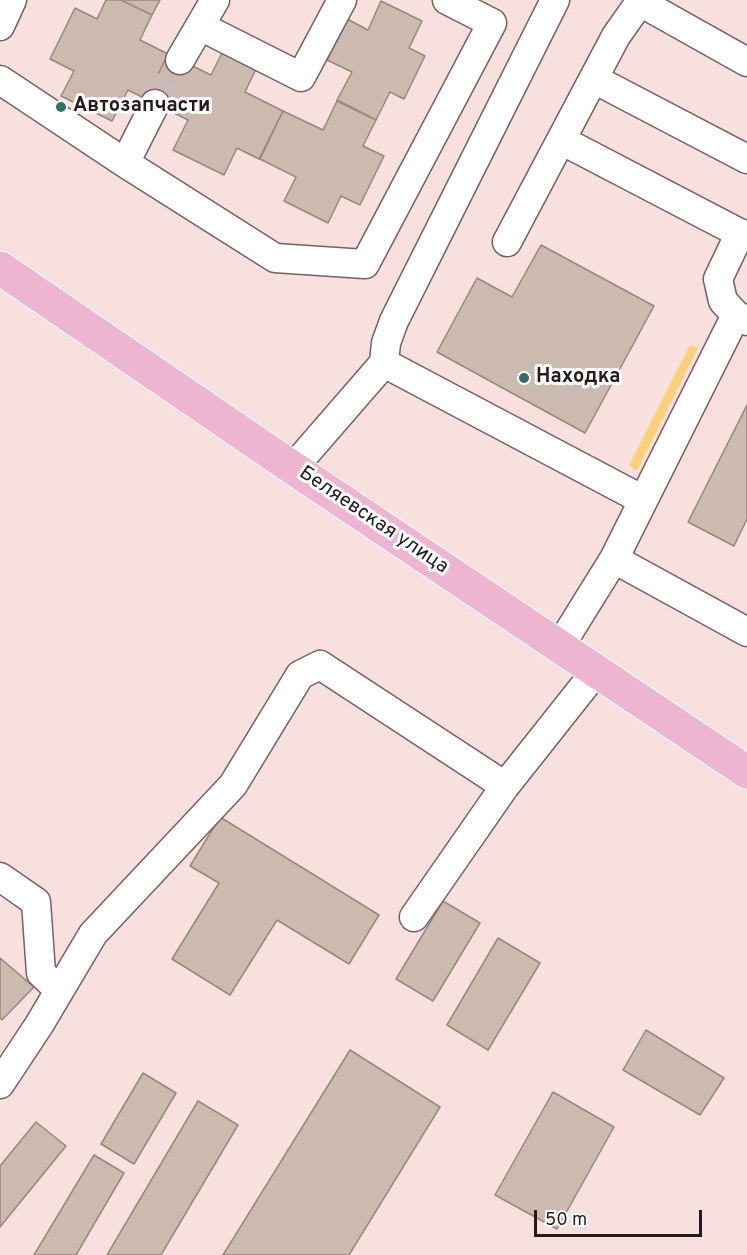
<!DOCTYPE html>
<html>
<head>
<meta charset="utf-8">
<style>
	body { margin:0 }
	#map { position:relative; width:747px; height:1255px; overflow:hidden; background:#f7e0de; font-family:Overpass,sans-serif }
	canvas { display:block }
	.scale { position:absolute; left:534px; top:1210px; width:168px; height:27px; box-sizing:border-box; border:3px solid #241c1c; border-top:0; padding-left:8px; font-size:18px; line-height:21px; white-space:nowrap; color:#241c1c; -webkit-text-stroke:4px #fff; paint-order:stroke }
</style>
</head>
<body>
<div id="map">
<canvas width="747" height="1255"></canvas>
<div class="scale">50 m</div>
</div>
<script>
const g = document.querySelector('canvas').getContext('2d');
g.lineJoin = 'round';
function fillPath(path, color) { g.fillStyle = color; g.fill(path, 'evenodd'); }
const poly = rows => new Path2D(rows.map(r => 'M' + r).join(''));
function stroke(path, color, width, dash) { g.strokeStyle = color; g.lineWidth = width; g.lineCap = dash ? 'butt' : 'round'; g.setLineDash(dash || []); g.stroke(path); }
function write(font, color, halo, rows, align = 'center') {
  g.font = font + ' Overpass,sans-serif'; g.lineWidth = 6; g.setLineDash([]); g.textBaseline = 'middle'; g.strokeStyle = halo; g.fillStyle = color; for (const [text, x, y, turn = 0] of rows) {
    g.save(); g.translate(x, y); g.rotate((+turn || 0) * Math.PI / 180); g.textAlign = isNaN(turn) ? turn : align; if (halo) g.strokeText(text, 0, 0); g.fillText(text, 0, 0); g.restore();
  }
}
const green = poly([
	[690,345,698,348,637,471,629,465]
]);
const building = poly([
	[106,0,121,0,152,15,140,40,168,54,146,99,128,90,112,121,61,96,74,71,50,59,75,8,97,19,106,0],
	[121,0,160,0,152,15,121,0],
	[381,1,422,21,409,48,425,56,404,99,390,92,376,120,337,100,352,72,327,60,347,19,368,30,381,1],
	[222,53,256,69,245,92,283,111,259,159,237,148,224,175,173,150,188,120,146,99,168,54,211,75,222,53],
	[337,101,376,120,363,146,384,156,360,205,341,196,328,223,284,201,296,177,260,159,283,111,323,130,337,101],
	[541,245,654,306,585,433,437,352,477,278,512,297,541,245],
	[747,405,747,519,734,546,688,522,747,405],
	[220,817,379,915,349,964,277,920,230,995,172,959,219,883,190,866,220,817],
	[443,901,480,923,433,1001,396,979,443,901],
	[498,938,540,963,488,1050,447,1025,498,938],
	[0,958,34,987,2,1020,0,1018,0,958],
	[646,1030,724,1078,700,1115,623,1070,646,1030],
	[350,1050,440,1107,349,1255,223,1255,350,1050],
	[143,1073,176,1093,134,1164,101,1144,143,1073],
	[553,1092,614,1127,557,1229,495,1195,553,1092],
	[198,1101,238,1125,161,1255,107,1255,198,1101],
	[36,1122,66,1146,0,1227,0,1166,36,1122],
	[94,1155,124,1173,76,1255,34,1255,94,1155]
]);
const minorTunnel = poly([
	[155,104,180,60]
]);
const minor = poly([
	[0,26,12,0],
	[200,26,301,77,342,0],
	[180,60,215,0],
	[594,79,747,159],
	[0,80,125,163,275,258,365,264,492,23,447,0],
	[561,140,747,237],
	[125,163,155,104],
	[740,233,718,279,723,301,736,315,747,321],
	[507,242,616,36,640,2,747,62],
	[384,363,643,500],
	[293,468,384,363,386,343,394,321,555,0],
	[614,559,747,632],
	[560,646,614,559,736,315],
	[0,877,36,902,41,973,59,990],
	[414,917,505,786],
	[0,1084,39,1025,93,934,233,785,300,675,320,665,505,786,597,670]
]);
const major = poly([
	[0,268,293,468,747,772]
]);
const markers = [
	[61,107,6,"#2e7264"],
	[524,378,6,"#2e7264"]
];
const poiNames = [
	["Автозапчасти",73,107],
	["Находка",536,378]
];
const streetNames = [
	["Беляевская улица",373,521,34]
];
fillPath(green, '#fbd078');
fillPath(building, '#ccbab0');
stroke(building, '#98877d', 1.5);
stroke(minorTunnel, '#cdb9b7', 28, [28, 14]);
stroke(minor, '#756160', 31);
stroke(major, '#fff', 35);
stroke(minor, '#fff', 28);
stroke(major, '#edb5d0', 33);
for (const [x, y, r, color] of markers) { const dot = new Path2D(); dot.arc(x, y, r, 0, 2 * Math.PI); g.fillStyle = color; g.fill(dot); stroke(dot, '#fff', 2); }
write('bold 20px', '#241c1c', '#fff', poiNames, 'left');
write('20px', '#241c1c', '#fff', streetNames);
</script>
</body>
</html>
